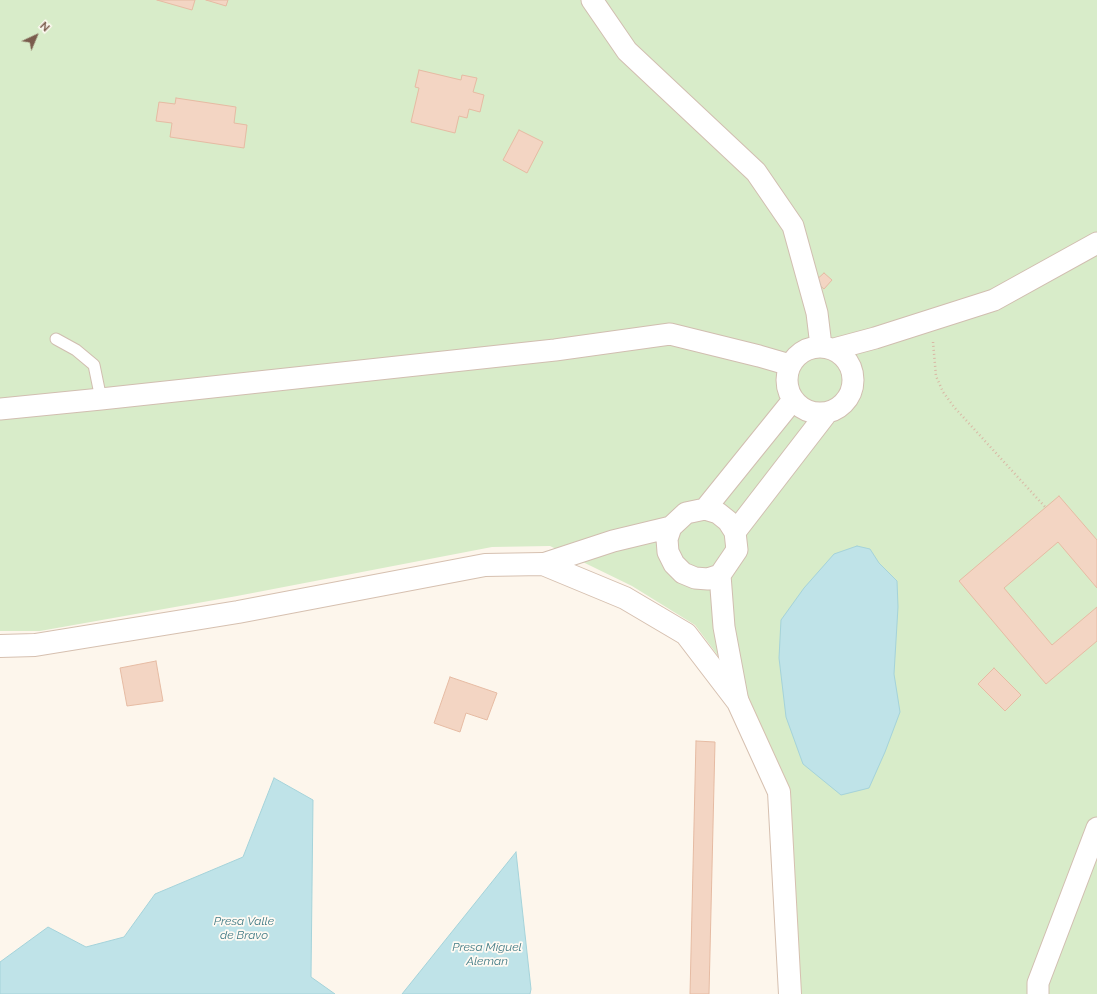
<!DOCTYPE html>
<html>
<head>
<meta charset="utf-8">
<style>
	body { margin:0 }
	#map { position:relative; width:1097px; height:994px; overflow:hidden; background:#fdf6ec; font-family:Raleway,sans-serif }
	canvas { display:block }
	.north { position:absolute; left:16px; top:16px; width:40px; height:40px; -webkit-text-stroke:3px #fffaf3; paint-order:stroke; rotate:44deg; font-size:11px; font-weight:700; line-height:16px; text-align:center; color:#7a5c4d }
	.north::after { content:''; display:block; margin:auto; width:14px; height:18px; background:#7a5c4d; clip-path:polygon(50% 0,100% 100%,50% 72%,0 100%) }
</style>
</head>
<body>
<div id="map">
<canvas width="1097" height="994"></canvas>
<div class="north">N</div>
</div>
<script>
const g = document.querySelector('canvas').getContext('2d');
g.lineJoin = 'round';
function fillPath(path, color) { g.fillStyle = color; g.fill(path, 'evenodd'); }
const poly = rows => new Path2D(rows.map(r => 'M' + r).join(''));
function stroke(path, color, width, dash) { g.strokeStyle = color; g.lineWidth = width; g.lineCap = dash ? 'butt' : 'round'; g.setLineDash(dash || []); g.stroke(path); }
function write(font, color, halo, rows, align = 'center') {
  g.font = font + ' Raleway,sans-serif'; g.lineWidth = 3.5; g.setLineDash([]); g.textBaseline = 'middle'; g.strokeStyle = halo; g.fillStyle = color; for (const [text, x, y, turn = 0] of rows) {
    g.save(); g.translate(x, y); g.rotate((+turn || 0) * Math.PI / 180); g.textAlign = isNaN(turn) ? turn : align; if (halo) g.strokeText(text, 0, 0); g.fillText(text, 0, 0); g.restore();
  }
}
const green = poly([
	[0,0,1097,0,1097,994,796,994,788,789,745,692,695,625,632,586,550,546,492,547,237,596,40,631,0,631]
]);
const water = poly([
	[857,546,870,549,879,563,897,581,898,607,894,674,900,712,885,752,869,788,841,795,803,764,786,717,779,658,781,620,804,588,834,554,857,546],
	[274,778,313,800,311,977,335,994,0,994,0,962,48,927,86,947,124,937,155,894,243,857,274,778],
	[516,852,531,989,530,994,402,994,516,852]
]);
const building = poly([
	[157,0,195,0,192,10,157,0],
	[206,0,228,0,226,6,206,0],
	[419,70,461,80,462,75,477,78,473,92,484,95,480,112,469,109,467,118,459,116,455,133,411,122,419,88,415,87,419,70],
	[176,98,236,107,234,123,247,125,244,148,170,137,172,123,156,121,159,102,175,104,176,98],
	[519,130,543,142,527,173,503,160,519,130],
	[824,273,832,280,824,289,815,281,824,273],
	[1059,496,1097,540,1097,588,1058,542,1004,588,1052,645,1097,607,1097,641,1046,684,959,581,1059,496],
	[156,661,163,701,127,706,120,668,156,661],
	[994,668,1021,695,1005,711,978,684,994,668],
	[450,677,497,693,487,720,466,713,460,732,434,723,450,677],
	[696,741,715,742,709,994,690,994,696,741]
]);
const path = poly([
	[933,342,936,376,943,392,954,407,1046,508]
]);
const lane = poly([
	[56,339,76,350,94,365,101,399]
]);
const street = poly([
	[592,0,627,51,756,172,793,226,817,313,821,346],
	'787 380a33 33 0 1 1 66 0a33 33 0 1 1-66 0Z',
	[834,349,875,338,994,300,1097,243],
	[0,409,101,399,555,350,670,334,759,356,790,365],
	[705,509,793,400],
	[735,532,826,414],
	[543,564,613,541,671,527],
	[720,575,708,579,695,578,683,573,674,564,668,552,667,539,671,527,686,513,705,509,718,513,728,521,735,532,737,550,720,575,724,627,738,702],
	[1038,994,1038,983,1097,828]
]);
const secondary = poly([
	[0,646,35,645,238,612,485,565,543,564,625,598,686,634,738,702,779,792,790,994]
]);
const waterNames = [
	["Presa Valle",244,921],
	["de Bravo",244,935],
	["Presa Miguel",487,947],
	["Aleman",487,961]
];
fillPath(green, '#d8ecc9');
fillPath(water, '#bfe3e8');
stroke(water, '#a5d3da', 1);
fillPath(building, '#f3d5c3');
stroke(building, '#e6bba3', 1);
stroke(lane, '#d1beb0', 13);
stroke(street, '#d1beb0', 23);
stroke(secondary, '#d6c0b0', 24);
stroke(path, '#d9b8a5', 2.5, [1, 3]);
stroke(lane, '#fff', 11);
stroke(street, '#fff', 21);
stroke(secondary, '#fff', 22);
write('italic 12px', '#437c86', '#fffaf3', waterNames);
</script>
</body>
</html>
